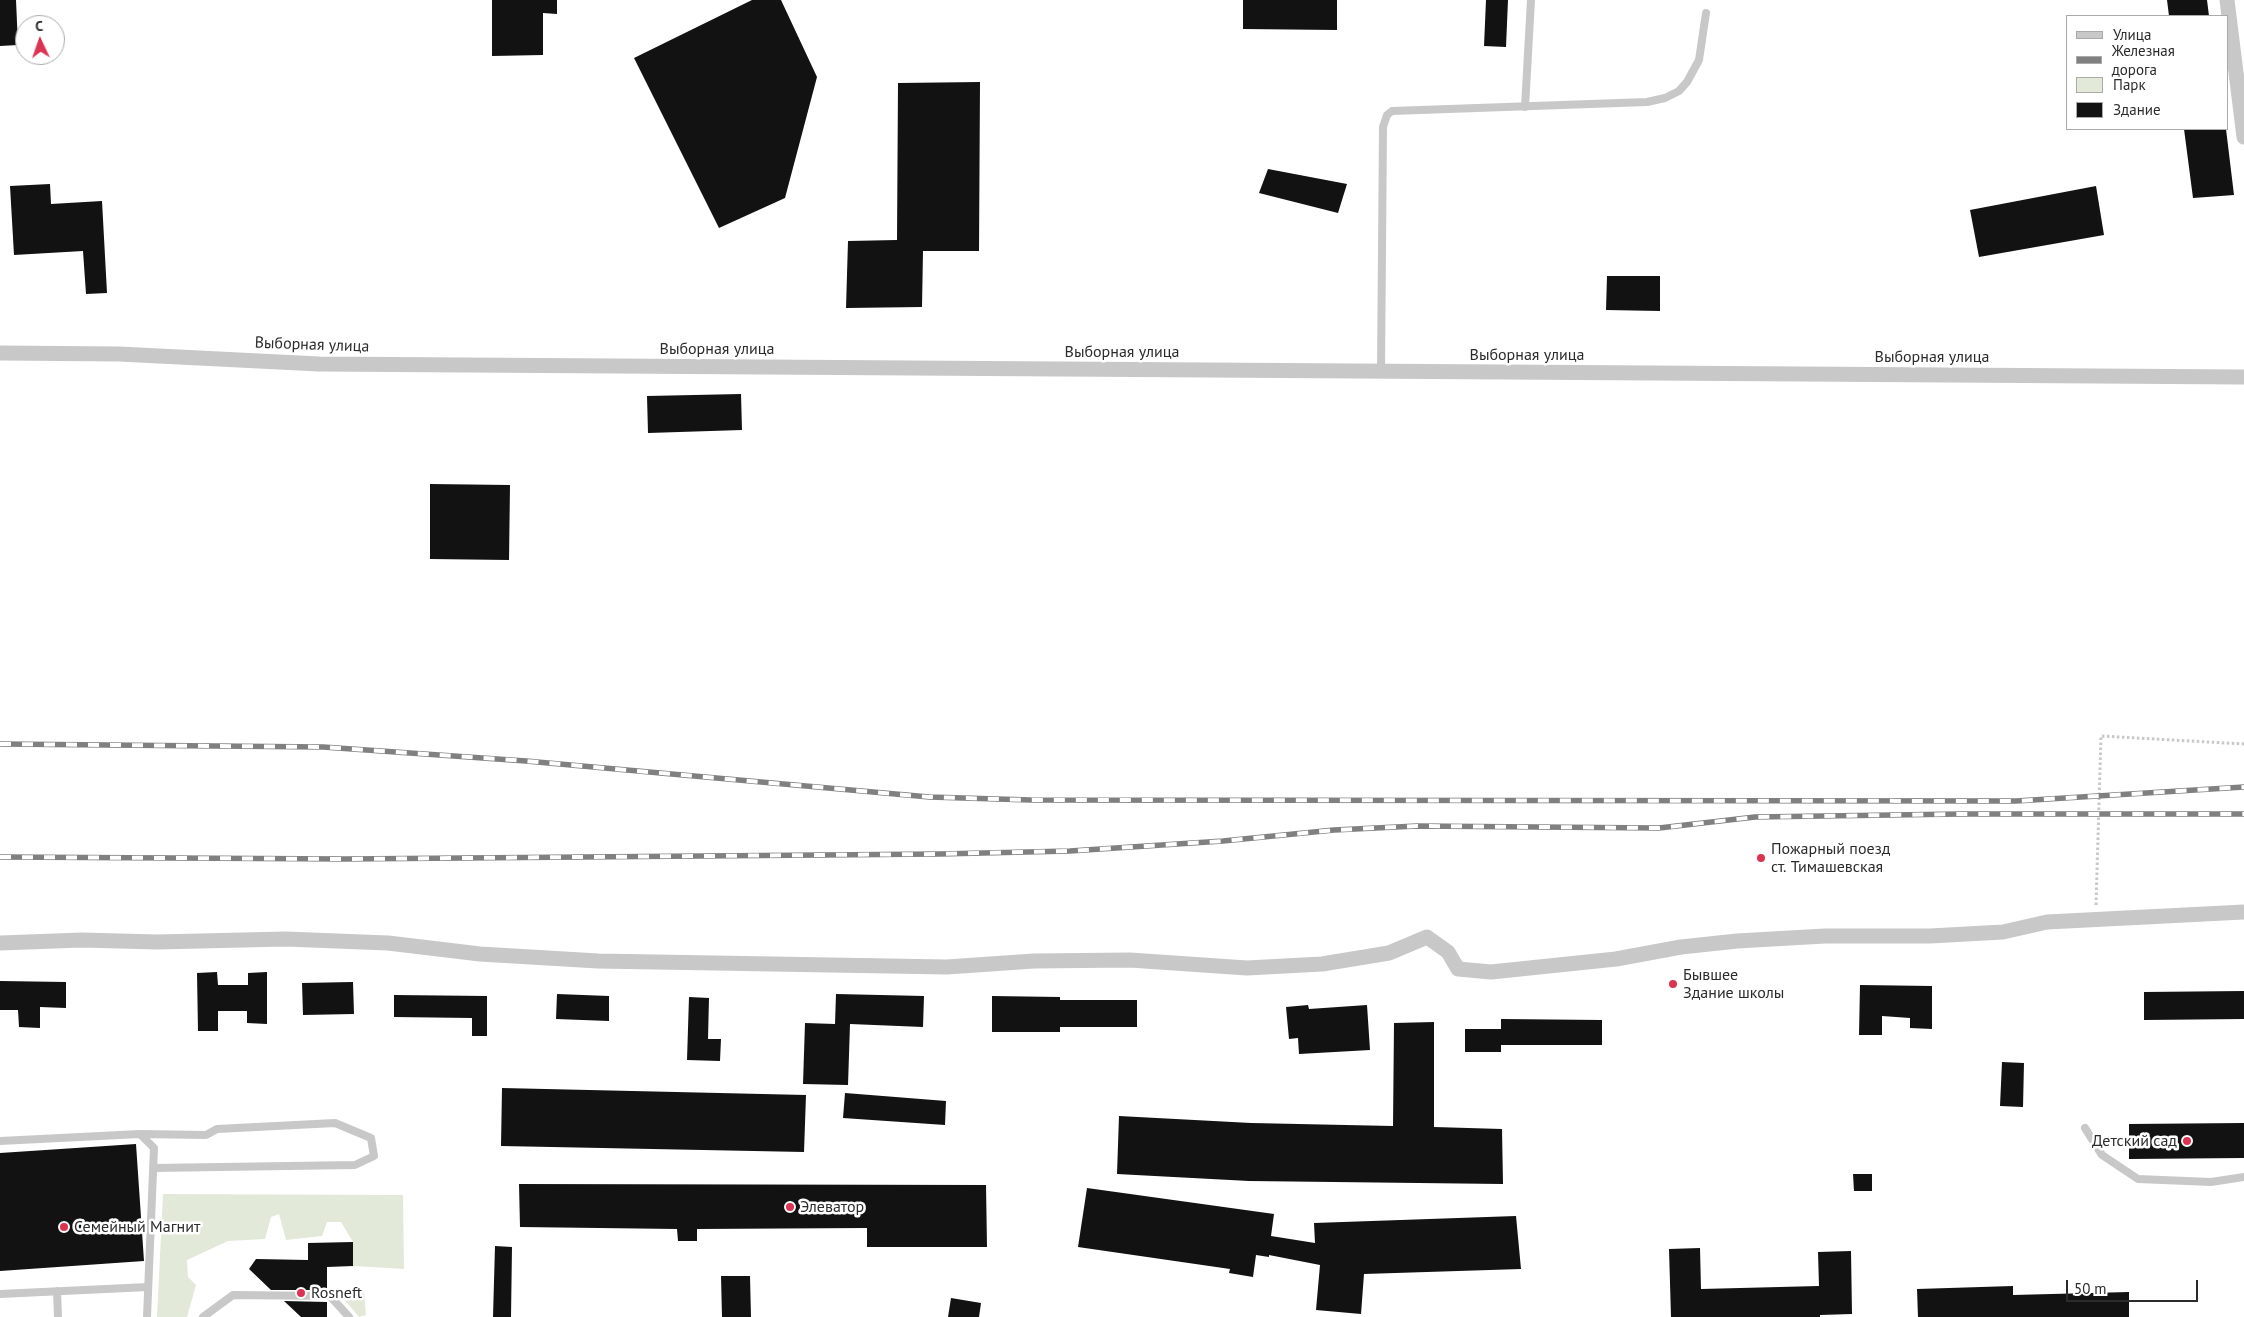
<!DOCTYPE html>
<html>
<head>
<meta charset="utf-8">
<style>
	body { margin:0 }
	#map { position:relative; width:2244px; height:1317px; overflow:hidden; background:#fff; font-family:"PT Sans",sans-serif }
	canvas { display:block }
	.legend { position:absolute; left:2066px; top:15px; width:162px; height:115px; box-sizing:border-box; background:#fff; border:1px solid #aaa; margin:0; padding:6px 9px; list-style:none; font-size:15px; color:#2b2b2b }
	.legend li { display:flex; align-items:center; gap:10px; height:25px }
	.legend b { width:25px; border:1px solid #aaa }
	.north { position:absolute; left:15px; top:15px; width:50px; height:50px; box-sizing:border-box; background:#fff; border:1px solid #aaa; border-radius:50%; rotate:357deg; font-size:14px; font-weight:700; line-height:20px; text-align:center; color:#2b2b2b }
	.north::after { content:''; display:block; margin:auto; width:18px; height:22px; background:#dd3352; clip-path:polygon(50% 0,100% 100%,50% 72%,0 100%) }
	.scale { position:absolute; left:2066px; top:1280px; width:132px; height:22px; box-sizing:border-box; border:2px solid #2b2b2b; border-top:0; padding-left:6px; font-size:15px; line-height:18px; white-space:nowrap; color:#2b2b2b; -webkit-text-stroke:4px #fff; paint-order:stroke }
</style>
</head>
<body>
<div id="map">
<canvas width="2244" height="1317"></canvas>
<ul class="legend">
<li><b style="height:6px;background:#c8c8c8"></b>Улица</li>
<li><b style="height:6px;background:#808080"></b>Железная дорога</li>
<li><b style="height:14px;background:#e3e9d9"></b>Парк</li>
<li><b style="height:14px;background:#121212"></b>Здание</li>
</ul>
<div class="north">С</div>
<div class="scale">50 m</div>
</div>
<script>
const g = document.querySelector('canvas').getContext('2d');
g.lineJoin = 'round';
function fillPath(path, color) { g.fillStyle = color; g.fill(path, 'evenodd'); }
const poly = rows => new Path2D(rows.map(r => 'M' + r).join(''));
function stroke(path, color, width, dash) { g.strokeStyle = color; g.lineWidth = width; g.lineCap = dash ? 'butt' : 'round'; g.setLineDash(dash || []); g.stroke(path); }
function write(font, color, halo, rows, align = 'center') {
  g.font = font + ' "PT Sans",sans-serif'; g.lineWidth = 5; g.setLineDash([]); g.textBaseline = 'middle'; g.strokeStyle = halo; g.fillStyle = color; for (const [text, x, y, turn = 0] of rows) {
    g.save(); g.translate(x, y); g.rotate((+turn || 0) * Math.PI / 180); g.textAlign = isNaN(turn) ? turn : align; if (halo) g.strokeText(text, 0, 0); g.fillText(text, 0, 0); g.restore();
  }
}
const green = poly([
	[163,1194,403,1195,404,1269,353,1266,353,1242,341,1222,327,1222,322,1236,286,1240,279,1214,271,1217,265,1239,228,1241,187,1260,188,1277,196,1285,187,1317,157,1317],
	[364,1290,366,1315,359,1317,338,1292]
]);
const building = poly([
	[0,0,16,0,18,45,0,46],
	[492,0,557,0,557,14,543,13,543,55,492,56],
	[752,0,781,0,817,77,785,198,719,228,634,58],
	[1243,0,1337,0,1337,30,1243,29],
	[1486,0,1508,0,1506,47,1484,46],
	[2167,0,2207,0,2209,16,2169,16],
	[980,82,979,251,923,251,922,307,846,308,848,241,897,240,898,83],
	[2184,129,2226,129,2234,195,2193,198],
	[1268,169,1347,184,1338,213,1259,193],
	[50,184,51,204,102,201,107,293,86,294,83,251,14,255,10,186],
	[2096,186,2104,235,1979,257,1970,210],
	[1607,276,1660,276,1660,311,1606,310],
	[741,394,742,430,648,433,647,396],
	[430,484,510,485,509,560,430,559],
	[217,972,218,985,248,985,248,973,267,972,267,1024,247,1023,247,1011,218,1011,218,1031,198,1031,197,973],
	[0,981,66,982,66,1008,40,1007,40,1028,19,1027,18,1010,0,1010],
	[353,982,354,1014,303,1015,302,983],
	[1860,985,1932,986,1932,1029,1910,1028,1910,1018,1882,1016,1882,1035,1859,1035],
	[2244,991,2244,1019,2144,1020,2144,992],
	[557,994,609,996,609,1021,556,1019],
	[836,994,924,996,923,1027,850,1024,848,1085,803,1084,805,1023,835,1024],
	[394,995,487,996,487,1036,472,1036,472,1018,394,1017],
	[992,996,1060,997,1060,1000,1137,1000,1137,1027,1060,1027,1060,1032,992,1032],
	[689,997,709,998,708,1039,721,1039,720,1061,687,1060],
	[1308,1005,1309,1009,1367,1005,1370,1050,1299,1054,1298,1038,1289,1039,1286,1007],
	[1501,1019,1602,1020,1602,1045,1501,1045,1501,1052,1465,1052,1465,1029,1501,1029],
	[1434,1022,1434,1127,1502,1129,1503,1184,1249,1181,1117,1174,1119,1116,1251,1123,1393,1126,1394,1023],
	[2002,1062,2024,1063,2023,1107,2000,1106],
	[502,1088,806,1095,804,1152,501,1146],
	[845,1093,946,1101,945,1125,843,1118],
	[2244,1123,2244,1158,2129,1159,2129,1124],
	[136,1144,144,1261,0,1271,0,1153],
	[1853,1174,1872,1174,1872,1191,1854,1191],
	[519,1184,986,1185,987,1247,867,1247,867,1228,697,1229,697,1241,678,1241,677,1229,520,1227],
	[1087,1188,1274,1214,1271,1236,1315,1243,1314,1223,1516,1216,1521,1269,1364,1274,1361,1314,1316,1310,1320,1265,1269,1255,1269,1257,1256,1255,1253,1277,1229,1273,1230,1269,1078,1247],
	[353,1242,353,1266,327,1267,327,1290,271,1290,249,1269,256,1259,308,1260,308,1243],
	[495,1246,512,1247,511,1317,493,1317],
	[1700,1248,1701,1289,1819,1286,1818,1252,1851,1251,1852,1314,1820,1315,1820,1317,1671,1317,1669,1249],
	[721,1276,750,1276,751,1317,722,1317],
	[2013,1286,2013,1295,2129,1292,2129,1317,1918,1317,1917,1289],
	[951,1298,981,1303,979,1317,948,1317],
	[284,1301,327,1302,327,1317,301,1317]
]);
const path = poly([
	[2096,905,2101,736,2244,744]
]);
const lane = poly([
	[1525,107,1531,0],
	[1381,371,1383,127,1387,115,1392,111,1647,102,1665,98,1679,91,1687,82,1699,60,1706,13],
	[2085,1128,2102,1155,2138,1179,2211,1182,2244,1177],
	[140,1134,206,1135,217,1129,335,1123,371,1138,374,1156,355,1165,153,1168],
	[0,1141,140,1134,154,1148,147,1317],
	[57,1291,58,1317],
	[0,1294,148,1287],
	[203,1317,233,1295,330,1296,349,1317]
]);
const street = poly([
	[2227,0,2244,137],
	[0,353,119,354,319,364,2244,377],
	[0,943,82,940,157,942,286,939,388,943,480,954,598,961,947,967,1034,961,1130,960,1247,968,1322,964,1389,953,1427,937,1448,952,1458,969,1491,972,1616,959,1681,947,1737,941,1825,936,1930,936,2003,932,2047,922,2244,912]
]);
const rail = poly([
	[0,744,323,747,526,761,929,797,1031,800,2016,801,2244,787],
	[0,857,345,859,940,854,1070,851,1223,841,1334,830,1417,826,1659,828,1755,817,1961,814,2244,814]
]);
const markers = [
	[1761,858,5,"#dd3352"],
	[1673,984,5,"#dd3352"],
	[2187,1141,5,"#dd3352"],
	[790,1207,5,"#dd3352"],
	[64,1227,5,"#dd3352"],
	[301,1293,5,"#dd3352"]
];
const streetNames = [
	["Выборная улица",312,345,2],
	["Выборная улица",717,349],
	["Выборная улица",1122,352],
	["Выборная улица",1527,355],
	["Выборная улица",1932,357]
];
const poiNames = [
	["Пожарный поезд",1771,849],
	["ст. Тимашевская",1771,867],
	["Бывшее",1683,975],
	["Здание школы",1683,993],
	["Детский сад",2177,1141,"right"],
	["Элеватор",800,1207],
	["Семейный Магнит",74,1227],
	["Rosneft",311,1293]
];
fillPath(green, '#e3e9d9');
fillPath(building, '#121212');
stroke(path, '#c8c8c8', 3, [2.5, 2.5]);
stroke(lane, '#c8c8c8', 8);
stroke(street, '#c8c8c8', 15);
stroke(rail, '#808080', 5.5);
stroke(rail, '#fff', 4, [11]);
for (const [x, y, r, color] of markers) { const dot = new Path2D(); dot.arc(x, y, r, 0, 2 * Math.PI); g.fillStyle = color; g.fill(dot); stroke(dot, '#fff', 2); }
write('16px', '#2b2b2b', '#fff', streetNames);
write('16px', '#2b2b2b', '#fff', poiNames, 'left');
</script>
</body>
</html>
